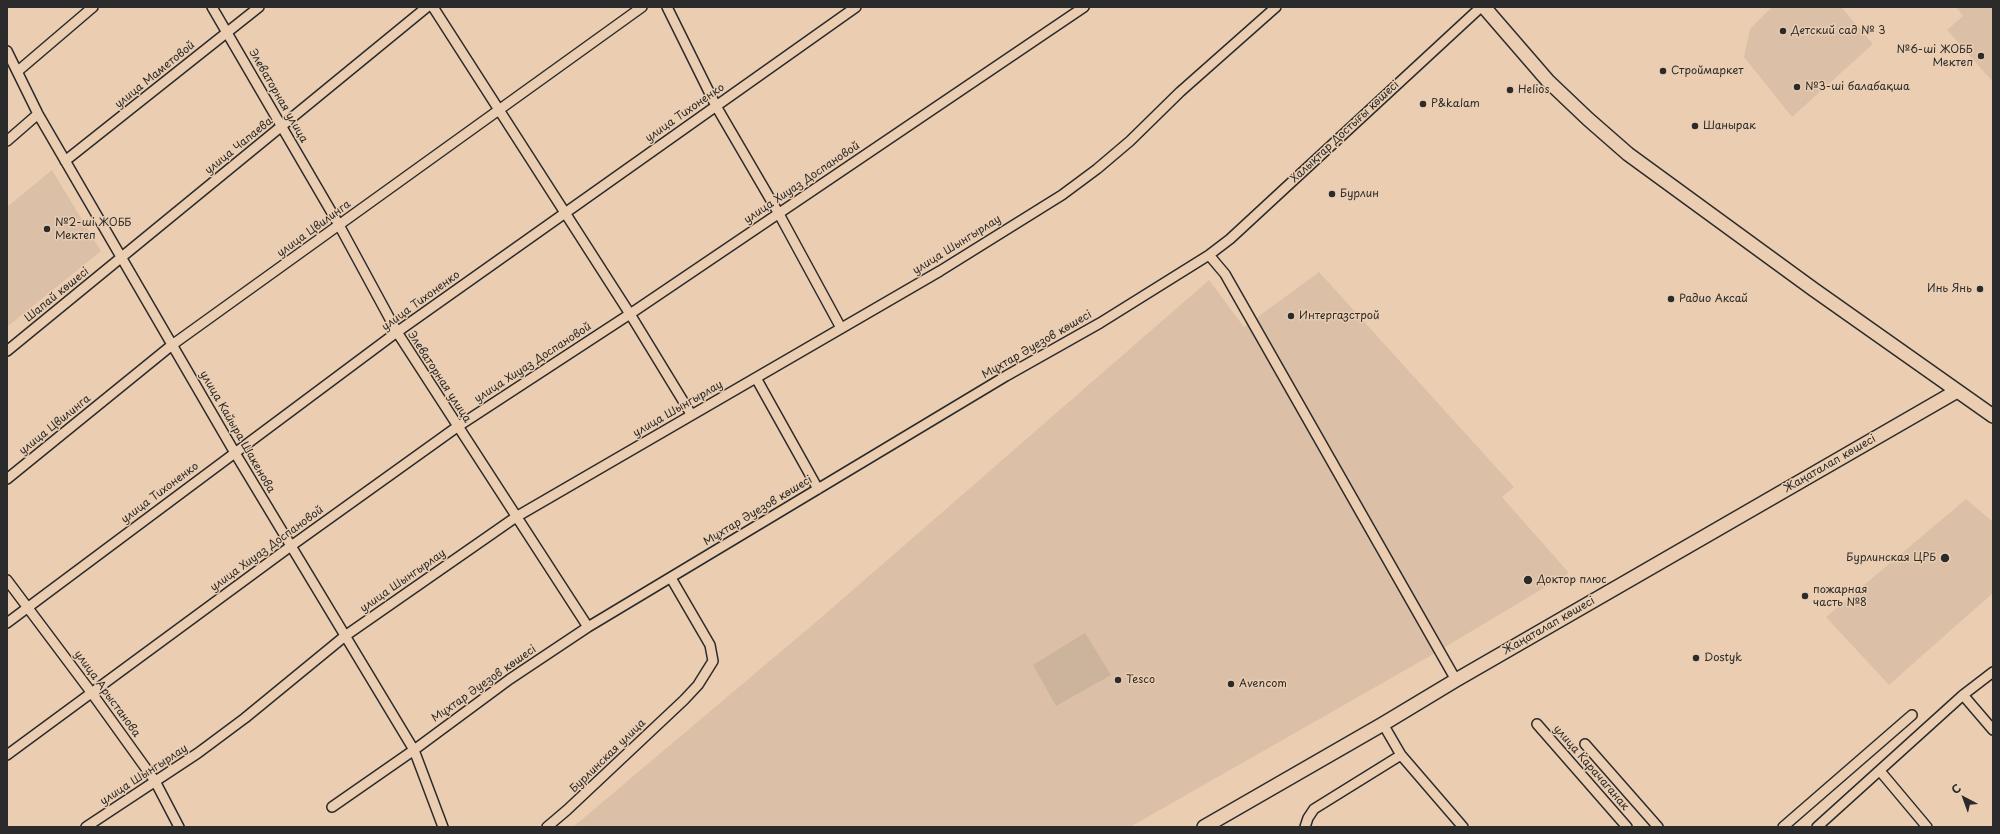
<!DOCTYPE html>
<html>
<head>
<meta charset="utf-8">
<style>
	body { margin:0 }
	#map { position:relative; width:2000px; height:834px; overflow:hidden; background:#ebceb2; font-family:"Playpen Sans",sans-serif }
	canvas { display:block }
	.frame { position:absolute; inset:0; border:8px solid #2b2b2b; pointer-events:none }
	.north { position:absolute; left:1944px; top:778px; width:40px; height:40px; -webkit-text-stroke:3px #ebceb2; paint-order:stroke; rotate:319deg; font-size:11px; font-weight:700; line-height:16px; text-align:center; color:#2b2b2b }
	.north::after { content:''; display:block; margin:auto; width:14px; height:18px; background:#2b2b2b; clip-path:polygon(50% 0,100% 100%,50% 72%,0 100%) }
</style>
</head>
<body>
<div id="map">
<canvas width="2000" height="834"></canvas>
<div class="frame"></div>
<div class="north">С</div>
</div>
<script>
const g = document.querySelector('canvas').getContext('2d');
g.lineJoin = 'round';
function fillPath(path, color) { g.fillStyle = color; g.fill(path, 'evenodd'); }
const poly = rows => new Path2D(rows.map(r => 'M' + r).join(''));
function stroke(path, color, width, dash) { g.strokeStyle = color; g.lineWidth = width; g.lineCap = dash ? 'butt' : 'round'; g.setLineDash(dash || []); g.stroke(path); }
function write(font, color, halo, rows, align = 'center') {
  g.font = font + ' "Playpen Sans",sans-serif'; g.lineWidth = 3; g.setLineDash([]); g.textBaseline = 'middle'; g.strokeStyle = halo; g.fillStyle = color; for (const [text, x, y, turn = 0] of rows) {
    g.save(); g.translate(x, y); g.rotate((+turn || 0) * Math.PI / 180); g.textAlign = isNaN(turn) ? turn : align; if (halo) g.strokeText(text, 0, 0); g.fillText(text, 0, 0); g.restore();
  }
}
const built = poly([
	[1772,7,1841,7,1873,44,1792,117,1744,57,1750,29],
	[1956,7,1993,7,1993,82,1947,30,1963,16],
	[52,170,101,251,7,327,7,207],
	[1319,272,1514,487,1502,497,1569,573,1430,656,1130,827,573,827,823,616,1209,280,1244,327],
	[1966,499,1993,522,1993,593,1889,685,1826,617]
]);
const green = poly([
	[1085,633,1111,675,1056,706,1033,665]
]);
const minor = poly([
	[212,7,339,225,397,332,588,627],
	[433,7,630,314,691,414],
	[667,7,716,106,779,214,841,328],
	[7,51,38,114,235,453,414,750,443,827],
	[18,71,93,7],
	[7,141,38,114],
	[65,161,259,7],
	[1209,255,1225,274,1456,680],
	[7,351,427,7],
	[756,378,818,489],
	[7,479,172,345,642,7],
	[7,580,91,692,155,781,179,827],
	[7,623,397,332,856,7],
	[1963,695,1993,730],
	[1383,724,1401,755,1463,827],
	[1537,724,1627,827],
	[1585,744,1658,827],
	[7,755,291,546,457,427,630,314,1084,7],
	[1880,771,1927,827],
	[332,807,414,750,510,679,588,627,1006,376,1100,323,1209,255,1230,239,1481,7],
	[86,827,198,753,245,718,345,636,516,517,940,271,1062,195,1097,169,1130,141,1180,92,1276,7],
	[547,827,567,810,684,700,698,685,713,661,710,645,671,578],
	[1305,827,1308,818,1314,809,1401,755],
	[1783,827,1912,715],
	[1817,827,1963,695,1993,672]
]);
const secondary = poly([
	[1484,7,1548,81,1588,119,1628,154,1813,289,1993,416],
	[1204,827,1383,724,1456,680,1957,391]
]);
const markers = [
	[1783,31,4,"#2b2b2b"],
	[1981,56,4,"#2b2b2b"],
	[1663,71,4,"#2b2b2b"],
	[1797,87,4,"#2b2b2b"],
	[1510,90,4,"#2b2b2b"],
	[1423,104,4,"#2b2b2b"],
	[1695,126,4,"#2b2b2b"],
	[1332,194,4,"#2b2b2b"],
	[47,229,4,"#2b2b2b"],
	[1980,289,4,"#2b2b2b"],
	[1671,299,4,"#2b2b2b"],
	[1291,316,4,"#2b2b2b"],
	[1945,558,5,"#2b2b2b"],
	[1528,580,5,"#2b2b2b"],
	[1805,596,4,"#2b2b2b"],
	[1696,658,4,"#2b2b2b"],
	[1118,680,4,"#2b2b2b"],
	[1231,684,4,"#2b2b2b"]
];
const poiNames = [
	["Детский сад № 3",1791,31],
	["№6-ші ЖОББ",1973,50,"right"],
	["Мектеп",1973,63,"right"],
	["Строймаркет",1671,71],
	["№3-ші балабақша",1805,87],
	["Helios",1518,90],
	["P&kalam",1431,104],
	["Шанырак",1703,126],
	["Бурлин",1340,194],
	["№2-ші ЖОББ",55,223],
	["Мектеп",55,236],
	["Инь Янь",1972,289,"right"],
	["Радио Аксай",1679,299],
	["Интергазстрой",1299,316],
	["Бурлинская ЦРБ",1936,558,"right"],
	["Доктор плюс",1537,580],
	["пожарная",1813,590],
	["часть №8",1813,603],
	["Dostyk",1704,658],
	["Tesco",1126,680],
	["Avencom",1239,684]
];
const streetNames = [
	["улица Маметовой",155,75,-39],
	["Элеваторная улица",278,96,60],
	["улица Тихоненко",685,113,-35],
	["Халықтар Достығы көшесі",1345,132,-43],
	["улица Чапаева",239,146,-39],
	["улица Хиуаз Доспановой",802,183,-34],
	["улица Цвилинга",314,229,-36],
	["улица Шынгырлау",957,245,-32],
	["Шапай көшесі",57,295,-39],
	["улица Тихоненко",421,301,-36],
	["Мұхтар Әуезов көшесі",1037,345,-30],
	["улица Хиуаз Доспановой",533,363,-33],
	["Элеваторная улица",439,377,57],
	["улица Шынгырлау",678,409,-30],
	["улица Цвилинга",55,425,-39],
	["улица Кайыра Шакенова",237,432,60],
	["Жаңаталап көшесі",1830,464,-30],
	["улица Тихоненко",160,493,-37],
	["Мұхтар Әуезов көшесі",758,511,-31],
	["улица Хиуаз Доспановой",267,549,-36],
	["улица Шынгырлау",403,581,-35],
	["Жаңаталап көшесі",1549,626,-30],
	["Мұхтар Әуезов көшесі",484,684,-35],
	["улица Арыстанова",107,694,54],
	["Бурлинская улица",608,756,-44],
	["улица Карачаганак",1591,768,49],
	["улица Шынгырлау",144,775,-33]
];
fillPath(built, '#dbc0a7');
fillPath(green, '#ccb39c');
stroke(minor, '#2b2b2b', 12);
stroke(secondary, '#2b2b2b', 16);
stroke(minor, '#ebceb2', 9);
stroke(secondary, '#ebceb2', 13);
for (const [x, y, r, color] of markers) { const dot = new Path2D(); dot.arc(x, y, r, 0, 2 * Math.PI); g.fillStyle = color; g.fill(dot); stroke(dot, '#ebceb2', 1.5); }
write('11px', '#2b2b2b', '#ebceb2', poiNames, 'left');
write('11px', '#2b2b2b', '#ebceb2', streetNames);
</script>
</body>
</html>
